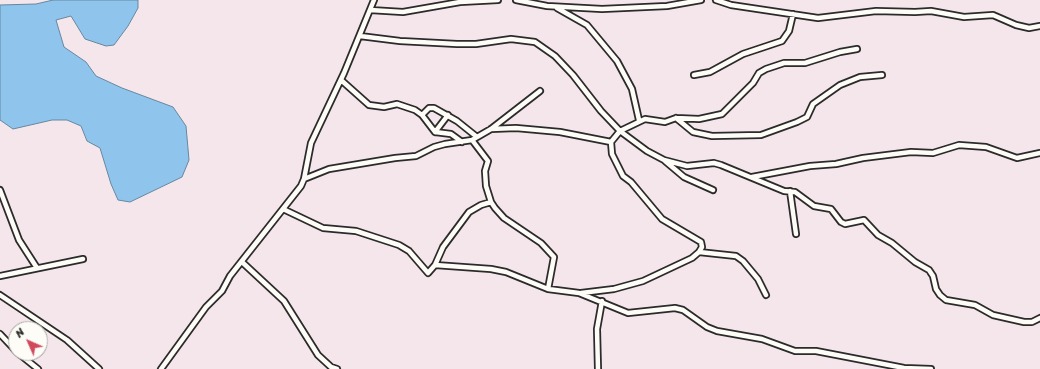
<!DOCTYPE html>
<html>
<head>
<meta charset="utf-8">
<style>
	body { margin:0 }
	#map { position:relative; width:1040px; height:369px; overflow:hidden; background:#f5e6ec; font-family:Sriracha,sans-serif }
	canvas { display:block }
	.north { position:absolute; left:8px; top:321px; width:40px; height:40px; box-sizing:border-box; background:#fdfcf7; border:1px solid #a9a8a5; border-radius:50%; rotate:315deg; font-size:11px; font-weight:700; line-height:16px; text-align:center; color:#2b2b2b }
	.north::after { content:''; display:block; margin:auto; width:14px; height:18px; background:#d1495b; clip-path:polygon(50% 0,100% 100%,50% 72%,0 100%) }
</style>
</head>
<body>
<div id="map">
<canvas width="1040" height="369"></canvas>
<div class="north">N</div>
</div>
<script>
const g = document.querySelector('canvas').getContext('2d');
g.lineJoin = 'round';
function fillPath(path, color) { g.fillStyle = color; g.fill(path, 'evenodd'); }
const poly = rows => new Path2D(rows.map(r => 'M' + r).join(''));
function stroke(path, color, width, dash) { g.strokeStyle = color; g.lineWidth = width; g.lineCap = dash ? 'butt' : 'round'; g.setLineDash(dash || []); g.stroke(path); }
const water = poly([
	[53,0,138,0,138,8,128,26,114,45,106,46,85,39,71,16,56,20,64,47,86,62,96,76,122,88,173,107,186,126,189,160,182,177,130,202,118,200,111,184,100,148,87,141,81,126,67,120,52,120,13,129,0,120,0,5,36,4,53,0]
]);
const minor = poly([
	[516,0,547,6,602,9,667,6,701,0],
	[716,0,731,5,818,18,876,11,915,12,931,11,964,17,993,15,1016,25,1029,28,1040,26],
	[557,8,587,25,617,61,632,89,639,120],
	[370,10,403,12,460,2,498,0],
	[360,36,400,41,457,44,476,44,511,39,535,42,555,56,573,75,601,111,620,131,647,151,664,160,687,166,714,163,721,165,784,191,795,192,814,206,831,209,841,222,845,224,864,220,878,235,892,243,915,262,929,270,933,276,936,289,940,295,946,300,975,305,993,315,1024,322,1032,322,1040,318],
	[694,75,710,72,743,54,782,41,789,31,793,14],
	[341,80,369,105,384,107,397,104,415,110,422,115,435,132,451,134,462,142],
	[422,115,429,108,434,108,457,121,477,137],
	[676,118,693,132,712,136,761,135,797,122,807,117,813,104,840,85,860,77,882,75],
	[491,129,516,128,560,132,611,142],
	[435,132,448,115],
	[472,140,488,161,485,171,486,186,491,202,495,208,504,218,541,243,554,257,548,289],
	[665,161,684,177,713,190],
	[752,177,810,166,836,164,863,158,911,152,933,153,959,145,986,147,1017,158,1040,153],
	[304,179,329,169,395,158,416,156,434,147,445,144,472,140,491,129,540,91],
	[0,190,19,240,37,268],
	[790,191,796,234],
	[283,209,323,228,356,231,399,245,409,251,428,273,435,265,491,269,506,272,548,289,579,293,628,313,675,308,683,310,707,327,717,331,762,339,795,351,816,351,904,368,931,369],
	[699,252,736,256,743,261,758,279,766,295],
	[242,262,284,301,318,355,331,367,337,369],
	[435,265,443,247,469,212,481,205,491,202],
	[0,276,83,259],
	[581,293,614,289,643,281,692,258,699,252,702,247,701,242,662,219,631,182,623,176,612,154,611,142,620,131,645,119,665,122,676,118,699,119,722,114,753,83,759,73,766,69,784,63,805,63,840,52,857,49],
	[0,295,67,340,99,369],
	[0,334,16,351],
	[18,353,38,369],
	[161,369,206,307,222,291,230,276,301,186,304,179,311,143,344,73,374,0],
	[598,369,597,329,602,301]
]);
fillPath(water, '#8fc4ed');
stroke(water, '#67879f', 1);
stroke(minor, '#2b2b2b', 8);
stroke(minor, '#fdfcf7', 4.5);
</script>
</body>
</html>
